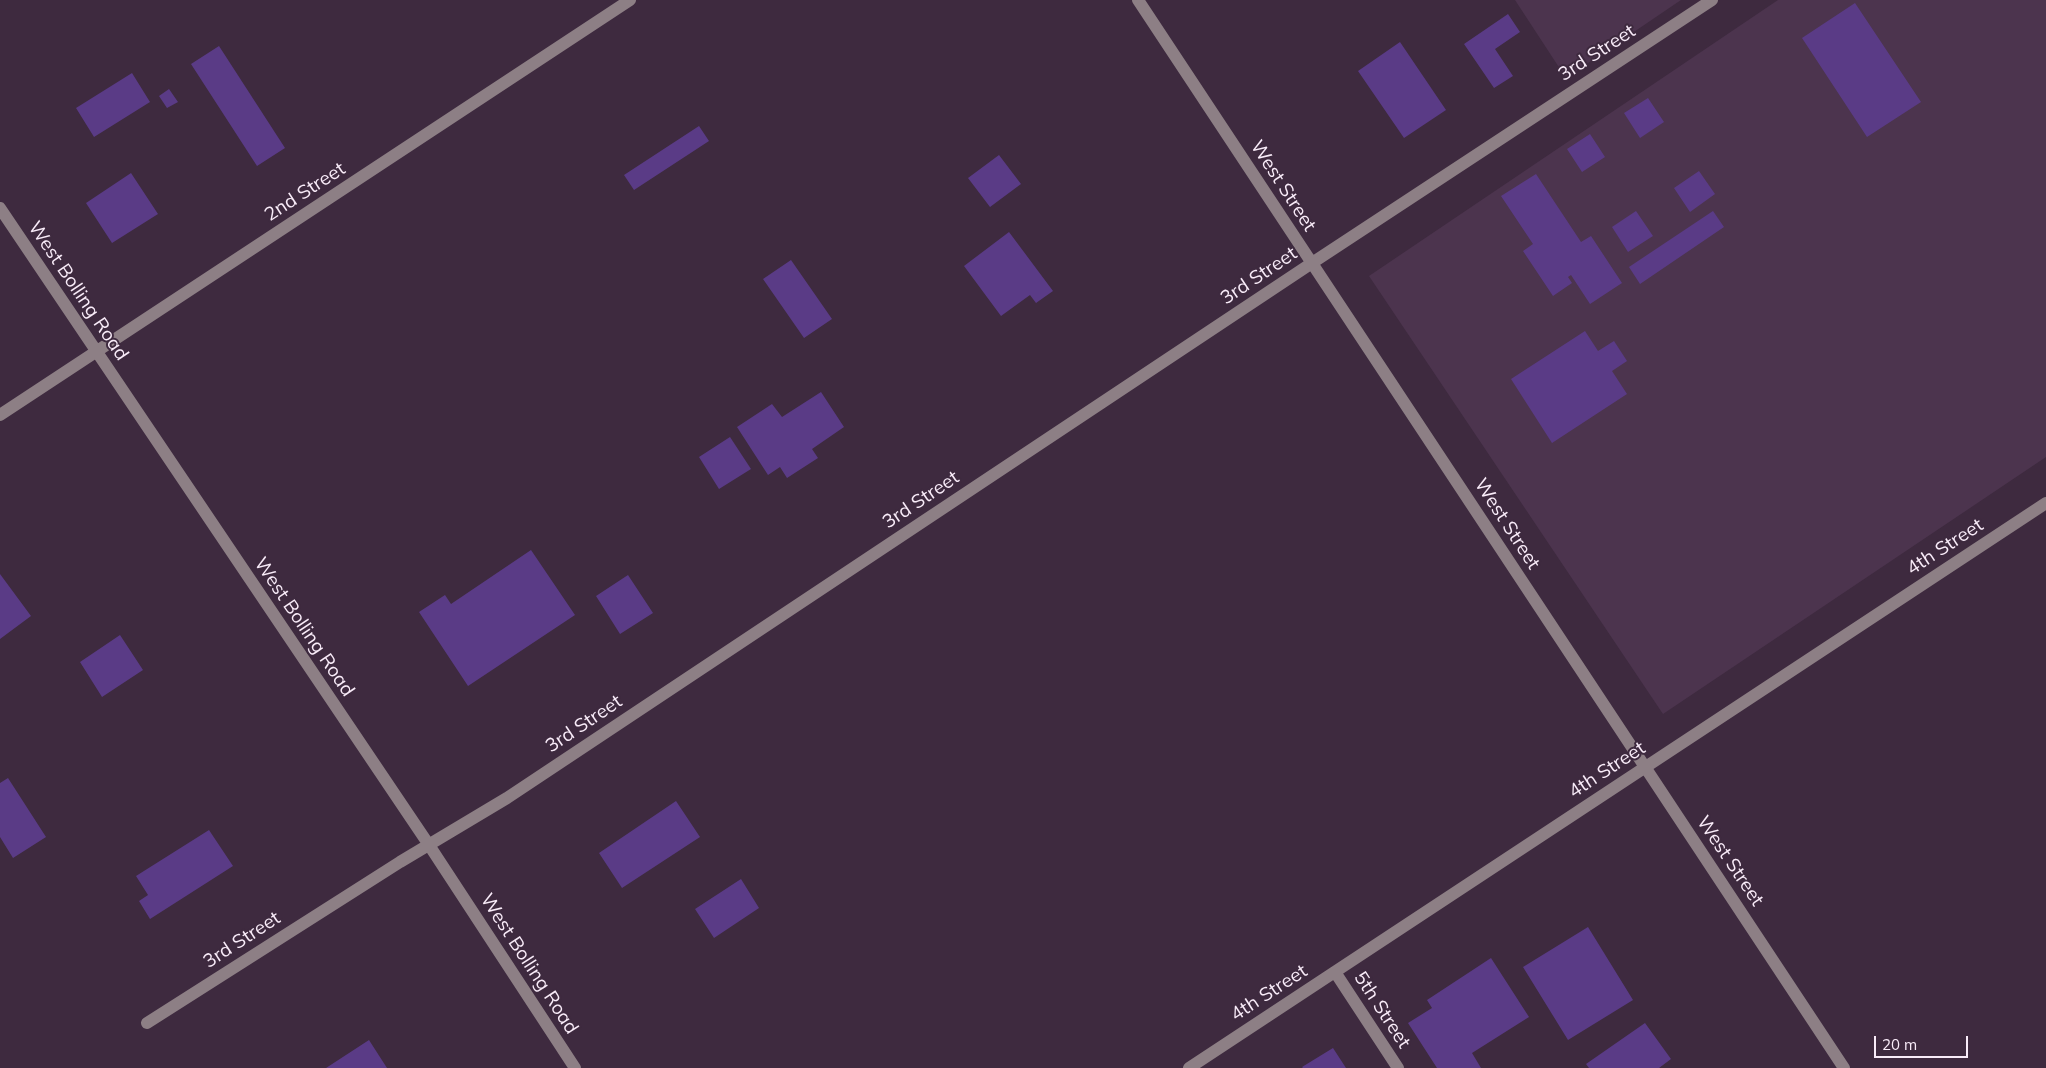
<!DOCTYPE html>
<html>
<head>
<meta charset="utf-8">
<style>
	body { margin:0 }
	#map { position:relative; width:2046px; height:1068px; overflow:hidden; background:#3e2a3f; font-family:Mulish,sans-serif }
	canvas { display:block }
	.scale { position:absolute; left:1874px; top:1036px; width:94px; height:22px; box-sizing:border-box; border:2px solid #f9ecf9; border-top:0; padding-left:6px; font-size:15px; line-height:18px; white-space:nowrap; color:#f9ecf9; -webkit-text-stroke:4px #3e2a3f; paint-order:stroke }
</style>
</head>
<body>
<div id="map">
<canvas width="2046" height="1068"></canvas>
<div class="scale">20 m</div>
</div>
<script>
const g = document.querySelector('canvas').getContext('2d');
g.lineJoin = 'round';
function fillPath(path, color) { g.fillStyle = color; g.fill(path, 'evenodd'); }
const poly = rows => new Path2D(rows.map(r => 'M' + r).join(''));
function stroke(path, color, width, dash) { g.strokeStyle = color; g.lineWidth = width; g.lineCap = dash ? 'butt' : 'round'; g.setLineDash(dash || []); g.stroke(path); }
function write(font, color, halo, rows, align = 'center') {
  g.font = font + ' Mulish,sans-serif'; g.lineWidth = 4; g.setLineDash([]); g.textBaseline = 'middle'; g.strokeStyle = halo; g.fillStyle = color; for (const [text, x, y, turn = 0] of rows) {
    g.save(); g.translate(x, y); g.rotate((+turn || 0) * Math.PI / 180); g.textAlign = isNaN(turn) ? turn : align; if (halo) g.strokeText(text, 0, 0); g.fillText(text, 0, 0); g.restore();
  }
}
const built = poly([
	[1515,0,1681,0,1566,78],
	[1778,0,2046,0,2046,457,1663,714,1369,276]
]);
const building = poly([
	[1855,3,1921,102,1867,137,1802,38],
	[1508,14,1520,32,1495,49,1513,76,1494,88,1464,44],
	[1400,42,1446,110,1404,138,1358,71],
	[219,46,285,148,257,166,191,64],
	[132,73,150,102,94,137,76,108],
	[169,89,178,102,167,108,159,96],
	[1648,98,1664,122,1640,138,1624,113],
	[699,126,709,141,634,190,624,175],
	[1590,134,1605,157,1582,172,1567,149],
	[999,155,1021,184,990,207,968,178],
	[1699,171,1715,194,1690,212,1674,188],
	[131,173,158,214,112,243,86,203],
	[1536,174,1581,242,1591,236,1622,283,1590,304,1571,275,1568,277,1572,283,1553,296,1523,251,1533,244,1501,196],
	[1636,211,1653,236,1628,252,1612,227],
	[1713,211,1724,227,1640,284,1629,267],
	[1009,232,1053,291,1036,303,1030,295,1001,316,964,266],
	[791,260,832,319,804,338,763,279],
	[1585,331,1598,351,1614,341,1627,361,1612,371,1627,394,1552,443,1511,379],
	[821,392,844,427,812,449,818,458,787,478,780,467,768,475,737,427,772,404,782,417],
	[730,437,751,469,719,489,699,457],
	[531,550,575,615,468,686,419,612,445,595,451,604],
	[0,574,31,616,0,639],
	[628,575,653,613,620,634,596,596],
	[120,635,143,670,102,697,80,662],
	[8,778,46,837,13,858,0,837,0,783],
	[676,801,700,837,622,888,599,853],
	[209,830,233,866,150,919,139,901,148,895,136,876],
	[741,879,759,908,714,938,695,909],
	[1588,927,1633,1000,1568,1040,1523,967],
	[1491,958,1529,1017,1472,1053,1481,1068,1437,1068,1408,1023,1432,1008,1427,1000],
	[1645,1023,1671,1059,1659,1068,1589,1068,1586,1064],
	[369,1040,387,1068,326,1068],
	[1333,1048,1346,1068,1303,1068,1302,1067]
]);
const minor = poly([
	[1138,0,1844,1068],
	[0,208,429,845,575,1068],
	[0,415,630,0],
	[1335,972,1398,1068],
	[147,1023,400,862,507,798,1312,263,1712,0],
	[1189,1068,2046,503]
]);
const streetNames = [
	["3rd Street",1597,53,-33],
	["West Street",1283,186,57],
	["2nd Street",305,192,-33],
	["3rd Street",1259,276,-34],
	["West Bolling Road",78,291,56],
	["3rd Street",921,500,-34],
	["West Street",1507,524,57],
	["4th Street",1945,547,-33],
	["West Bolling Road",304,627,56],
	["3rd Street",584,724,-34],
	["4th Street",1607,770,-33],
	["West Street",1730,861,56],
	["3rd Street",242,940,-33],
	["West Bolling Road",529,964,57],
	["4th Street",1269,993,-33],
	["5th Street",1382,1010,57]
];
fillPath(built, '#4c344e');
fillPath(building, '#5a3b86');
stroke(minor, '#8d7f85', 12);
write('19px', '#f9ecf9', '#3e2a3f', streetNames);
</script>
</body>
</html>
